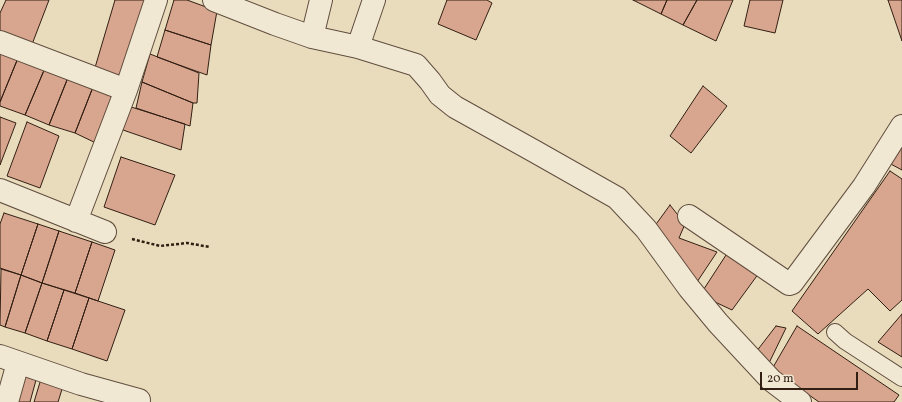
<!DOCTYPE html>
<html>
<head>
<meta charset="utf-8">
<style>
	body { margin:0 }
	#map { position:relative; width:902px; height:402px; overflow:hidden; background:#e9dcbd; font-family:Vollkorn,serif }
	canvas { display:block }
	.scale { position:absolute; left:760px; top:372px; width:98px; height:18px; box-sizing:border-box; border:2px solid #321f13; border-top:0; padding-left:5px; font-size:12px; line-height:14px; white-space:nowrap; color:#321f13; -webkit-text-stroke:3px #f1e8d4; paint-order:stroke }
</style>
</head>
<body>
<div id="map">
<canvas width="902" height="402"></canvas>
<div class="scale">20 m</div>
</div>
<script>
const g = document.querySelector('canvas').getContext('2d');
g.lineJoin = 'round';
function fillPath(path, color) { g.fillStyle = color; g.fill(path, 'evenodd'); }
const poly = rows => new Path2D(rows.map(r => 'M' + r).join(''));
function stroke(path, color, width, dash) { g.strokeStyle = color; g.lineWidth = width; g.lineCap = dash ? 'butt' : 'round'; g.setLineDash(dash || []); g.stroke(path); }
const building = poly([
	[6,0,49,0,31,47,0,33,0,13,6,0],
	[115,0,153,0,124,86,94,71,115,0],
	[174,0,187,0,217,11,211,45,165,30,174,0],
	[447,0,487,0,492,3,476,40,438,24,447,0],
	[633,0,667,0,661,14,633,0],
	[667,0,697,0,683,25,661,14,667,0],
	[697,0,733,0,716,41,683,25,697,0],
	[750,0,783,0,775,33,744,26,750,0],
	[888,0,902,0,902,41,888,0],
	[165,30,211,45,207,75,157,57,165,30],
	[0,50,18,58,0,102,0,50],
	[150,54,199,73,197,103,193,103,142,82,150,54],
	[18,58,45,68,25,115,0,106,0,102,18,58],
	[45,68,69,75,49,125,25,115,45,68],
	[69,75,93,87,75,133,49,125,69,75],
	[142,82,193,103,190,126,136,108,142,82],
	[703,86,727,106,691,153,670,136,703,86],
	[93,87,119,95,98,144,75,133,93,87],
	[128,106,185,124,181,150,123,130,128,106],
	[0,117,16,123,0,165,0,117],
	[27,122,59,136,40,188,7,176,27,122],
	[902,144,902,170,887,162,902,144],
	[121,157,175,175,155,225,104,207,121,157],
	[890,171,902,179,902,300,890,311,868,289,818,334,792,311,890,171],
	[670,205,685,224,679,238,717,252,695,285,654,227,670,205],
	[4,213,38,224,21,275,0,268,0,224,4,213],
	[38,224,59,231,42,283,21,275,38,224],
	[59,231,92,242,75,293,42,283,59,231],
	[92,242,115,250,98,301,75,293,92,242],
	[728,252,759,273,732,310,700,295,728,252],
	[1,269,21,275,5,327,0,325,1,269],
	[21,275,42,283,25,333,5,327,21,275],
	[42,283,64,290,47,341,25,333,42,283],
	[64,290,89,298,72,349,47,341,64,290],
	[89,298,125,310,107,361,72,349,89,298],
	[902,314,902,357,878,342,902,314],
	[776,326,786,328,769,363,756,352,776,326],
	[797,326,899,395,894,402,819,402,772,369,797,326],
	[19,375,36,380,30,402,10,402,19,375],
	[41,379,63,386,58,402,34,402,41,379]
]);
const path = poly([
	[132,239,160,246,187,243,210,247]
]);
const service = poly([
	[835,332,845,341,902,378]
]);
const minor = poly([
	[214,0,275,24,312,37,358,47,416,65,430,81,440,95,455,107,534,151,617,198,646,229,689,288,718,323,771,380,800,402],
	[312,37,321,0],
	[0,42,126,90,76,221],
	[358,47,374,0],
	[126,90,156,0],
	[0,190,105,232],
	[689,216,789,284,792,283,864,186,902,126],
	[0,356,81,384,139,400],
	[7,402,18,363]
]);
fillPath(building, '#d8a58e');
stroke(building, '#321f13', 1);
stroke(service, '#604e3e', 18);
stroke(minor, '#604e3e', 24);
stroke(path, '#321f13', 2.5, [3, 2]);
stroke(service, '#f1e8d4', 16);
stroke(minor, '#f1e8d4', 22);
</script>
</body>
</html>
